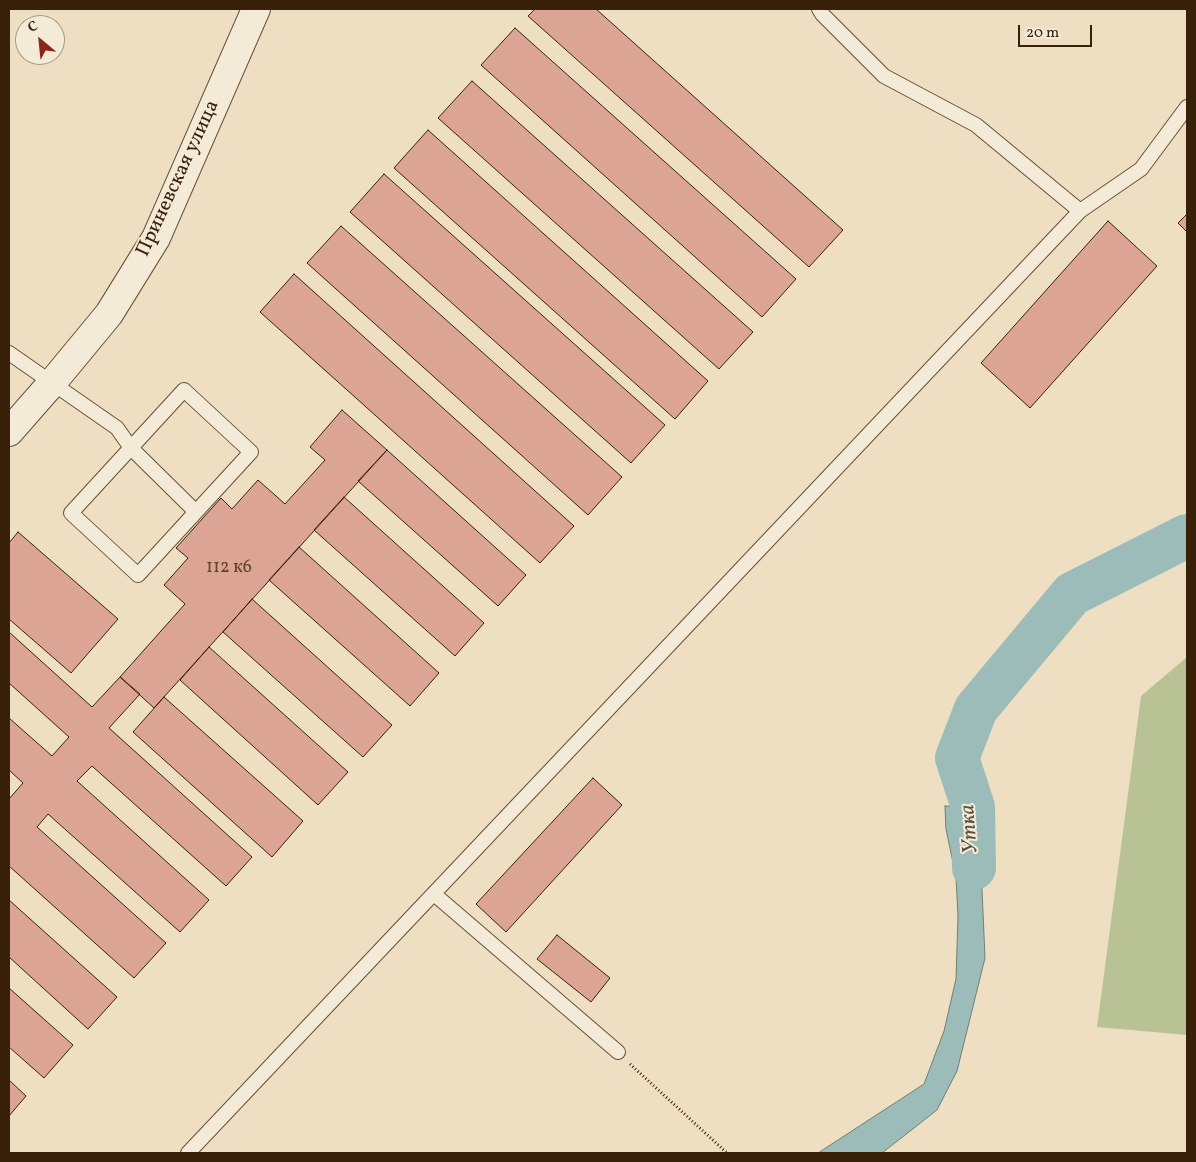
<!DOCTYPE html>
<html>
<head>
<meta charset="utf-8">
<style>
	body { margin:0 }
	#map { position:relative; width:1196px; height:1162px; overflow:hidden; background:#eedfc3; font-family:Vollkorn,serif }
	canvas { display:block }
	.frame { position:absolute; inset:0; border:10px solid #382108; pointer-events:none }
	.north { position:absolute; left:15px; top:15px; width:50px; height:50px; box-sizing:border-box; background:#f4ead8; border:1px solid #a99a85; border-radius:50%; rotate:332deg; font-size:14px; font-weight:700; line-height:20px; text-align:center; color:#382108 }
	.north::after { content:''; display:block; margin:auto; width:18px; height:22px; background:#8f2418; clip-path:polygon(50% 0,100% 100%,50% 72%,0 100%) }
	.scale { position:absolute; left:1018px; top:25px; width:74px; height:22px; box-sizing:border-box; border:2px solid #382108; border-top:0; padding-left:6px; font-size:15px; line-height:18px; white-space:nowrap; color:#382108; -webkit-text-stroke:4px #f4ead8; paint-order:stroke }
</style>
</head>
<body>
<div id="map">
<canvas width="1196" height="1162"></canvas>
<div class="frame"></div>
<div class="north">С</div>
<div class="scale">20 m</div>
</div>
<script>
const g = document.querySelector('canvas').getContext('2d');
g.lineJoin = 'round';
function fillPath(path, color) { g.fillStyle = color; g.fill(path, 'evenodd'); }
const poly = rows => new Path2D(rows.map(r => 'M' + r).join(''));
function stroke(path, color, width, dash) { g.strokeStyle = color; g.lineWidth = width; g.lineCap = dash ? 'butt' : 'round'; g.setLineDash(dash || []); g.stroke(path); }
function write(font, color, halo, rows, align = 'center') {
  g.font = font + ' Vollkorn,serif'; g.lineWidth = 4; g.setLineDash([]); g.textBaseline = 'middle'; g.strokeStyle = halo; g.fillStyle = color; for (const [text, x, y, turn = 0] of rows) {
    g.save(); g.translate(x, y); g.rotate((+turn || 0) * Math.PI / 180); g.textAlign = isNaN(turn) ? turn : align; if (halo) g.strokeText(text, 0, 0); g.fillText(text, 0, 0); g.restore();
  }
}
const green = poly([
	[1187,657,1187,1035,1097,1027,1141,696]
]);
const water = poly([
	[945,806,973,807,984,810,981,867,985,958,957,1071,937,1110,882,1153,818,1153,924,1084,944,1031,956,979,958,916,956,877,946,829,945,806]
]);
const river = poly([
	[974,868,973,807,957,758,976,709,1072,594,1187,536]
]);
const building = poly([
	[535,9,596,9,843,230,809,267,528,16,535,9],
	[515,28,796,279,762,317,481,65,515,28],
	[472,81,753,332,719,369,438,118,472,81],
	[428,130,708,381,675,419,394,168,428,130],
	[384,174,665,425,631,463,350,212,384,174],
	[1187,214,1187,232,1178,223,1187,214],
	[1108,221,1157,266,1030,408,981,363,1108,221],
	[341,226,622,477,588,515,307,263,341,226],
	[294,274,574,526,540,563,260,312,294,274],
	[342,410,387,450,154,708,120,677,185,604,164,585,188,558,176,548,221,498,232,509,258,480,285,504,325,460,310,447,342,410],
	[387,450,526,575,498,606,358,481,387,450],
	[344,497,484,623,455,656,314,530,344,497],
	[18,532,118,619,71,673,9,619,9,543,18,532],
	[299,547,439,673,410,706,269,580,299,547],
	[252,599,392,725,363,757,223,632,252,599],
	[9,632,92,707,120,677,140,694,109,728,252,857,226,886,92,766,77,781,209,900,180,932,48,814,37,827,166,943,134,978,9,866,9,799,23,783,9,770,9,718,52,756,69,737,9,683,9,632],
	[209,647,348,772,318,805,180,680,209,647],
	[164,697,303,821,272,857,133,732,164,697],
	[593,778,622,805,506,932,476,904,593,778],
	[9,900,117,997,88,1029,9,957,9,900],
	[557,935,610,978,591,1002,537,959,557,935],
	[9,988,73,1045,44,1078,9,1047,9,988],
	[9,1080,26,1096,9,1116,9,1080]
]);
const path = poly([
	[630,1064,727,1153]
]);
const lane = poly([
	[819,9,822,14,884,76,976,125,1080,211],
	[9,353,117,428,131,448,196,512],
	[184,390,251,452,138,575,71,513,184,390],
	[434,894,618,1052],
	[188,1153,1080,211,1141,169,1187,107]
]);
const street = poly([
	[9,432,52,383,109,314,156,238,256,9]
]);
const numberNames = [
	["112 к6",229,569]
];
const streetNames = [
	["Приневская улица",179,179,-65]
];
const waterNames = [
	["Утка",971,829,-94]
];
fillPath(green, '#b9c294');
fillPath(water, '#9bbcb9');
stroke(water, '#737e72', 1);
stroke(river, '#9bbcb9', 44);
fillPath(building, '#dba494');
stroke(building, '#382108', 1);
stroke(lane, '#665037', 16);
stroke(street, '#665037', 30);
stroke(path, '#382108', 3, [1, 2.5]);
stroke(lane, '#f4ead8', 14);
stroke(street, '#f4ead8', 28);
write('18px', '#61422b', null, numberNames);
write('20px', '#382108', '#f4ead8', streetNames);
write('italic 21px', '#56503d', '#f4ead8', waterNames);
</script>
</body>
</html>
